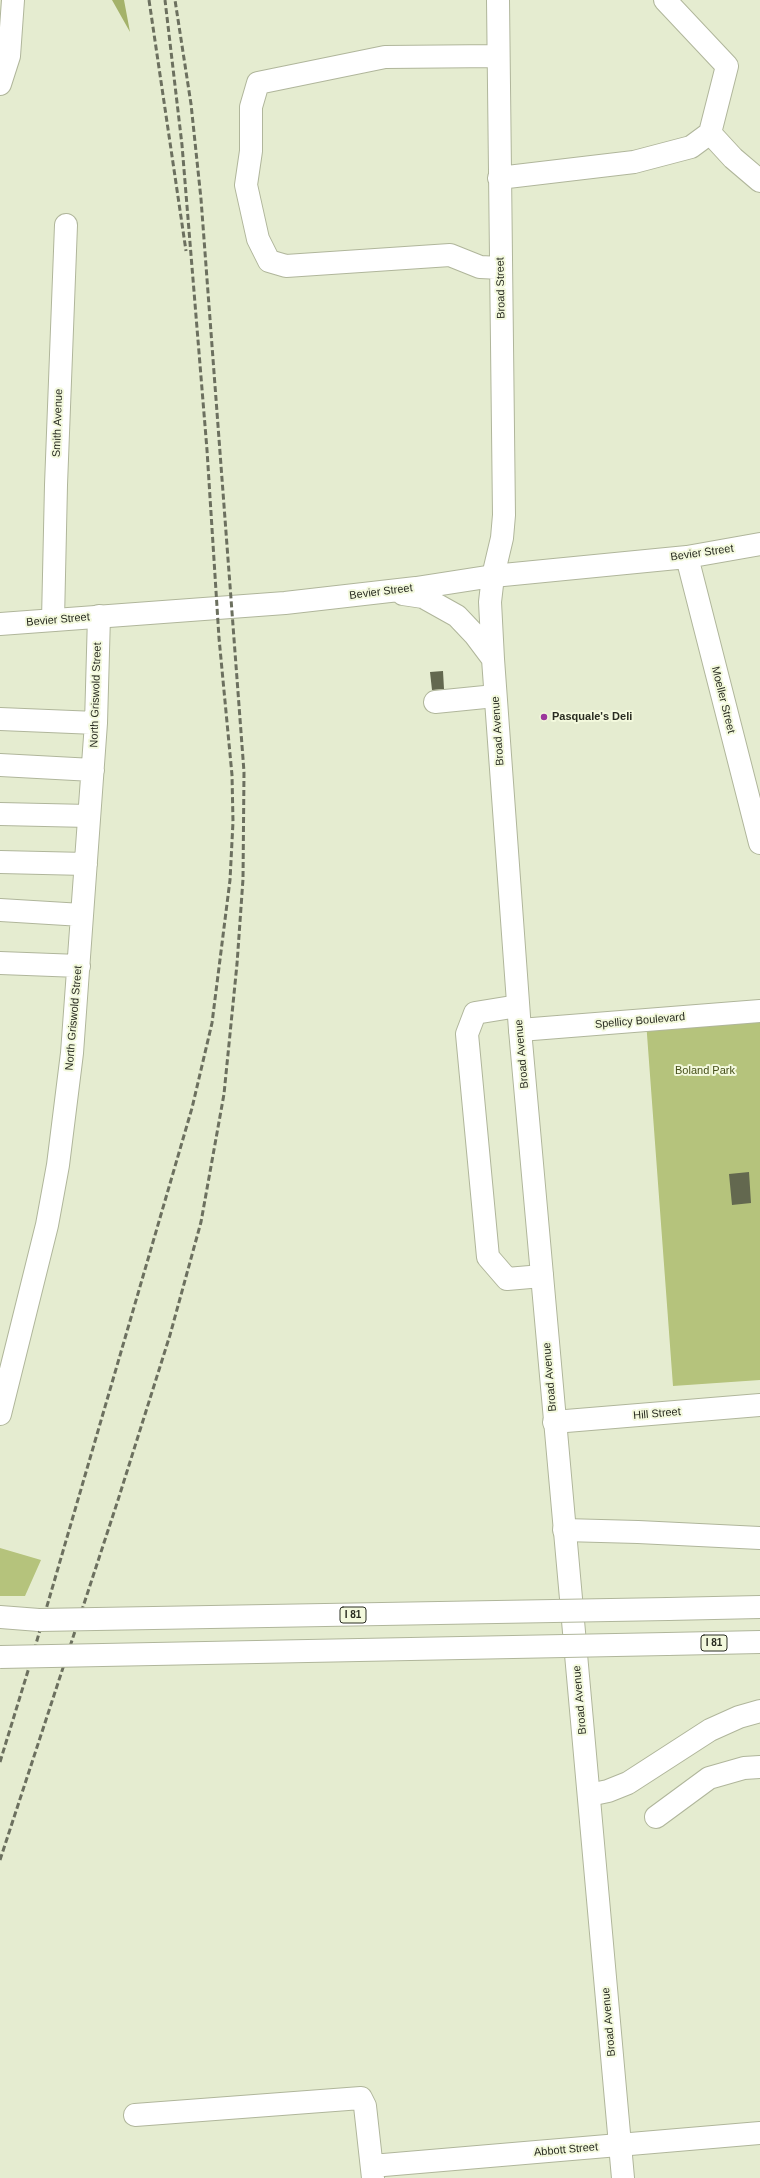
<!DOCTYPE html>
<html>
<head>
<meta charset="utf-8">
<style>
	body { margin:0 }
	canvas { display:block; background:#e5ecd0 }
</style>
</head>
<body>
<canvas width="760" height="2178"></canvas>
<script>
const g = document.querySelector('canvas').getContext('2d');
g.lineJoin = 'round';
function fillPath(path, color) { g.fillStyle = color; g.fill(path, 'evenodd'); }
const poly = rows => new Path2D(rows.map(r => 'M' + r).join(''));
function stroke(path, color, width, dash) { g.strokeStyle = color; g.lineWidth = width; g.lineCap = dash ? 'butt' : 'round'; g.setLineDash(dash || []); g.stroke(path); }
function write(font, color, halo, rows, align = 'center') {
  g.font = font + ' Arial,sans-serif'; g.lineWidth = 4; g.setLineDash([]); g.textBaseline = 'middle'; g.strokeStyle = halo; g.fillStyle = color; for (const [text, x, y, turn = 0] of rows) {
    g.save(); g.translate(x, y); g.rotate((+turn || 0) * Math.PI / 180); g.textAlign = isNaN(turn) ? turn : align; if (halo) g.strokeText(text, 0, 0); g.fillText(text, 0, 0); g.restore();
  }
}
const green = poly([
	[760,1011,760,1380,673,1386,646,1021],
	[0,1548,41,1560,25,1596,0,1596]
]);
const forest = poly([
	[112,0,124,0,130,32]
]);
const building = poly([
	[443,671,444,689,432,690,430,672],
	[749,1172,751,1203,732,1205,729,1174]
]);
const minor = poly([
	[498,0,504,515,502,538,493,576,687,557,760,544],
	[665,0,727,66,710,133,733,158,760,181],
	[498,56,385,57,258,83,251,107,251,151,246,185,258,239,269,261,286,266,450,255,480,267,501,268],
	[0,84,9,56,13,0],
	[499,178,634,162,691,147,710,133],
	[687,557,760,843],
	[53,620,56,485,66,225],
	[435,702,495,696],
	[0,719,96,723],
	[0,765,93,770],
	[0,814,89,816],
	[0,862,86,864],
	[0,910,82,915],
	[0,963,79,966],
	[518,1006,475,1013,467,1034,488,1257,507,1279,542,1276],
	[520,1030,760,1011],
	[0,1414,47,1225,58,1165,72,1053,96,723,99,616],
	[554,1422,760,1405],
	[656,1817,709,1778,744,1768,760,1767],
	[135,2115,361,2098,365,2106,373,2178],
	[372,2166,760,2133]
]);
const major = poly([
	[403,594,423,597,457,616,475,635,493,659],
	[0,624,285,603,416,588,493,576,490,602,493,659,520,1030,623,2178]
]);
const highway = poly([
	[564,1530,638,1532,760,1538],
	[668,1609,760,1607],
	[0,1617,39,1620],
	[667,1644,760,1642],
	[589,1795,608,1791,628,1783,710,1730,739,1717,760,1711]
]);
const rail = poly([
	[149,0,186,251],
	[0,1762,31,1661,192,1108,212,1023,230,880,233,822,232,775,219,638,207,450,182,145,165,0],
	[0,1860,118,1500,170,1335,201,1222,224,1094,237,964,243,879,244,772,201,199,191,104,175,0]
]);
const highwayBridge = poly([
	[39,1620,668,1609],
	[0,1657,667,1644]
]);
const markers = [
	[544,717,4,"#9b369b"]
];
const shields = [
	[353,1615,26],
	[714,1643,26]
];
const shieldNames = [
	["I 81",353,1615],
	["I 81",714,1643]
];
const streetNames = [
	["Broad Street",501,288,-91],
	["Smith Avenue",58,423,-88],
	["Bevier Street",702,553,-8],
	["Bevier Street",381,592,-7],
	["Bevier Street",58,620,-5],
	["North Griswold Street",96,695,-88],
	["Moeller Street",723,700,76],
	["Broad Avenue",498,731,-94],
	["North Griswold Street",74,1018,-85],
	["Spellicy Boulevard",640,1021,-5],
	["Broad Avenue",522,1054,-95],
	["Broad Avenue",550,1377,-95],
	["Hill Street",657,1414,-5],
	["Broad Avenue",580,1700,-95],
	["Broad Avenue",609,2022,-95],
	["Abbott Street",566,2150,-5]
];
const poiNames = [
	["Pasquale's Deli",552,717]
];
const parkNames = [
	["Boland Park",705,1071]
];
fillPath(green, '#b5c37c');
fillPath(forest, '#a4b26a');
fillPath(building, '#63684f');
stroke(minor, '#b0b69b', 24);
stroke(major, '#b0b69b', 24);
stroke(highway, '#b0b69b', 24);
stroke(minor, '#fff', 22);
stroke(major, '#fff', 22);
stroke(highway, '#fff', 22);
stroke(rail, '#6c705f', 3, [6, 3]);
stroke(highwayBridge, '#b0b69b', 24, []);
stroke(highwayBridge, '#fff', 22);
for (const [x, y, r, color] of markers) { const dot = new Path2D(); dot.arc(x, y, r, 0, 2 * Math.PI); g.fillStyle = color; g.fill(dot); stroke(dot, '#f3f9dd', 1.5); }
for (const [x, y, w] of shields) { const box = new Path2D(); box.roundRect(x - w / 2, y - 8, w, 16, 3); g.fillStyle = '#f3f9dd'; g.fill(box); stroke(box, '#292c21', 1); }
write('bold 10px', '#292c21', null, shieldNames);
write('11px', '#292c21', '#f3f9dd', streetNames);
write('bold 11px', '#292c21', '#f3f9dd', poiNames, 'left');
write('11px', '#464f1a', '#f3f9dd', parkNames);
</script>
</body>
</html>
